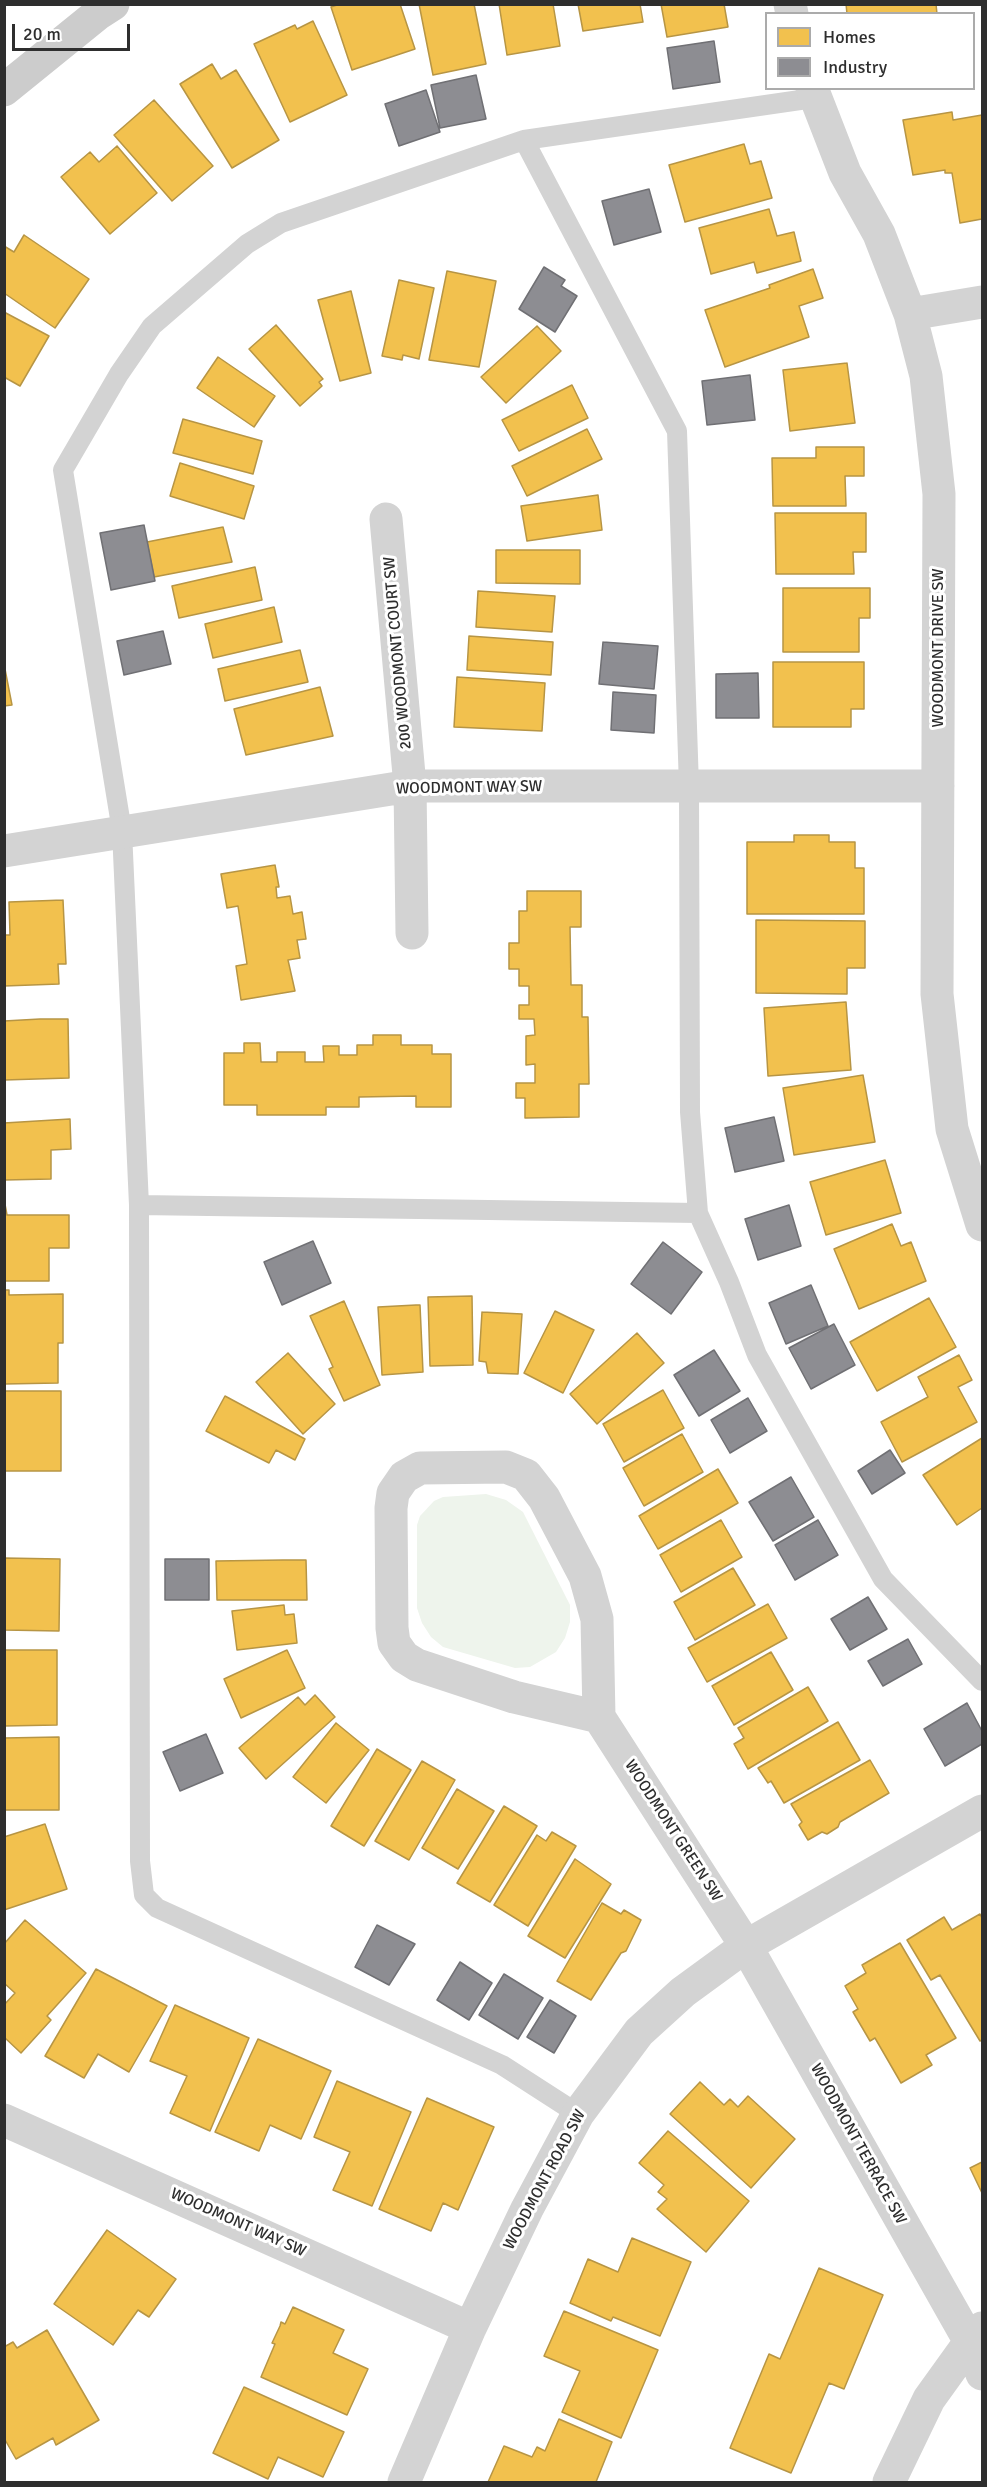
<!DOCTYPE html>
<html>
<head>
<meta charset="utf-8">
<style>
	body { margin:0 }
	#map { position:relative; width:987px; height:2487px; overflow:hidden; background:#fff; font-family:Signika,sans-serif }
	canvas { display:block }
	.frame { position:absolute; inset:0; border:6px solid #2e2e2e; pointer-events:none }
	.legend { position:absolute; left:765px; top:12px; width:210px; height:78px; box-sizing:border-box; background:#fff; border:2px solid #ababab; margin:0; padding:8px 10px; list-style:none; font-size:18px; color:#2e2e2e }
	.legend li { display:flex; align-items:center; gap:12px; height:30px }
	.legend b { width:30px; border:2px solid #ababab }
	.scale { position:absolute; left:12px; top:24px; width:118px; height:27px; box-sizing:border-box; border:3px solid #2e2e2e; border-top:0; padding-left:8px; font-size:18px; line-height:21px; white-space:nowrap; color:#2e2e2e; -webkit-text-stroke:4px #fff; paint-order:stroke }
</style>
</head>
<body>
<div id="map">
<canvas width="987" height="2487"></canvas>
<div class="frame"></div>
<ul class="legend">
<li><b style="height:16px;background:#f2c14e"></b>Homes</li>
<li><b style="height:16px;background:#8d8d92"></b>Industry</li>
</ul>
<div class="scale">20 m</div>
</div>
<script>
const g = document.querySelector('canvas').getContext('2d');
g.lineJoin = 'round';
function fillPath(path, color) { g.fillStyle = color; g.fill(path, 'evenodd'); }
const poly = rows => new Path2D(rows.map(r => 'M' + r).join(''));
function stroke(path, color, width, dash) { g.strokeStyle = color; g.lineWidth = width; g.lineCap = dash ? 'butt' : 'round'; g.setLineDash(dash || []); g.stroke(path); }
function write(font, color, halo, rows, align = 'center') {
  g.font = font + ' Signika,sans-serif'; g.lineWidth = 6; g.setLineDash([]); g.textBaseline = 'middle'; g.strokeStyle = halo; g.fillStyle = color; for (const [text, x, y, turn = 0] of rows) {
    g.save(); g.translate(x, y); g.rotate((+turn || 0) * Math.PI / 180); g.textAlign = isNaN(turn) ? turn : align; if (halo) g.strokeText(text, 0, 0); g.fillText(text, 0, 0); g.restore();
  }
}
const green = poly([
	[486,1494,506,1500,523,1512,570,1605,570,1622,565,1638,556,1652,530,1667,515,1668,443,1647,431,1637,422,1623,417,1608,417,1525,420,1516,434,1501,443,1497]
]);
const homes = poly([
	[340,4,400,4,415,49,352,70,331,7,340,4],
	[419,4,474,4,486,64,433,75,419,4],
	[499,4,553,4,560,46,507,55,499,4],
	[578,4,640,4,643,22,583,31,578,4],
	[661,4,724,4,728,27,667,37,661,4],
	[846,4,936,4,937,14,847,14,846,4],
	[313,21,347,95,290,122,254,44,295,25,297,29,313,21],
	[212,64,221,79,236,70,279,140,232,168,180,84,212,64],
	[154,100,213,166,172,201,114,135,154,100],
	[952,112,953,120,982,115,982,219,960,223,952,173,945,173,945,170,913,175,903,120,952,112],
	[744,144,750,164,761,161,772,198,685,222,669,165,744,144],
	[117,146,157,193,110,234,61,177,90,152,99,162,117,146],
	[769,209,777,236,794,232,801,261,757,273,754,262,711,274,699,228,769,209],
	[24,235,89,279,55,328,4,293,4,246,14,252,24,235],
	[813,269,823,298,799,306,809,337,725,367,705,310,770,288,769,285,813,269],
	[447,271,496,281,479,367,429,360,447,271],
	[399,280,434,288,419,359,403,355,402,360,382,356,399,280],
	[351,291,371,373,340,381,318,300,351,291],
	[4,312,49,336,20,386,4,377,4,312],
	[276,325,323,379,319,382,322,386,300,406,249,349,276,325],
	[537,326,561,351,506,403,481,377,537,326],
	[218,357,275,396,254,427,197,388,218,357],
	[847,363,855,423,790,431,783,370,847,363],
	[572,385,588,418,519,451,502,420,572,385],
	[183,419,262,441,253,474,173,453,183,419],
	[587,429,602,459,527,496,512,466,587,429],
	[816,447,864,447,864,476,845,476,846,506,773,506,772,458,816,458,816,447],
	[180,463,254,486,244,519,170,496,180,463],
	[598,495,602,530,527,541,521,506,598,495],
	[775,513,866,513,866,552,853,552,854,574,776,574,775,513],
	[223,527,232,562,154,577,147,542,223,527],
	[496,550,580,550,580,584,496,583,496,550],
	[255,567,262,600,179,618,172,586,255,567],
	[783,588,870,588,870,618,859,618,859,652,783,652,783,588],
	[478,591,555,596,552,632,476,627,478,591],
	[274,607,282,642,213,658,205,624,274,607],
	[469,636,553,642,551,675,467,670,469,636],
	[300,650,308,682,225,701,218,669,300,650],
	[773,662,864,662,864,709,851,709,851,727,773,727,773,662],
	[4,664,12,705,4,706,4,664],
	[457,677,545,683,542,731,454,727,457,677],
	[320,687,333,736,246,755,234,709,320,687],
	[794,835,829,835,829,842,855,842,855,868,864,868,864,914,747,914,747,842,794,842,794,835],
	[275,865,279,887,276,887,277,898,290,896,293,914,302,912,306,939,297,940,300,958,288,960,295,991,241,1000,236,966,247,964,238,906,227,908,221,874,275,865],
	[527,891,581,891,581,927,570,927,571,985,582,985,582,1017,588,1017,589,1084,579,1084,579,1117,525,1118,525,1098,516,1098,516,1083,535,1083,535,1064,526,1065,526,1036,535,1035,534,1019,519,1019,519,1005,529,1005,529,986,519,986,519,969,509,969,509,943,519,943,519,911,527,911,527,891],
	[63,900,66,964,58,964,59,984,4,986,4,935,10,935,9,902,63,900],
	[756,920,865,921,865,968,847,968,847,994,756,993,756,920],
	[846,1002,851,1070,768,1076,764,1008,846,1002],
	[40,1019,68,1019,69,1078,4,1080,4,1021,40,1019],
	[373,1035,401,1035,401,1045,432,1045,432,1054,451,1054,451,1107,416,1107,416,1096,359,1097,359,1107,326,1107,326,1115,257,1115,257,1105,224,1105,224,1053,244,1053,244,1043,260,1043,261,1062,277,1062,277,1052,305,1052,305,1062,324,1062,323,1046,339,1046,339,1055,357,1055,357,1045,373,1045,373,1035],
	[863,1075,875,1142,794,1155,783,1088,863,1075],
	[70,1119,71,1149,51,1150,51,1179,4,1180,4,1123,70,1119],
	[885,1160,901,1213,826,1235,810,1182,885,1160],
	[4,1199,7,1215,69,1215,69,1248,49,1248,49,1281,4,1281,4,1199],
	[892,1224,901,1246,911,1242,926,1281,859,1309,834,1249,892,1224],
	[4,1290,9,1290,9,1295,63,1294,63,1343,58,1343,58,1383,4,1384,4,1290],
	[472,1296,473,1365,430,1366,428,1297,472,1296],
	[929,1298,956,1347,877,1391,850,1342,929,1298],
	[344,1301,380,1385,344,1401,329,1369,333,1367,310,1316,344,1301],
	[416,1305,420,1305,423,1372,382,1375,378,1307,416,1305],
	[555,1311,594,1330,563,1393,524,1373,555,1311],
	[482,1312,522,1314,518,1374,488,1373,486,1362,479,1361,482,1312],
	[637,1333,664,1363,597,1424,570,1394,637,1333],
	[288,1353,335,1404,303,1434,256,1382,288,1353],
	[959,1355,972,1380,958,1387,977,1422,902,1462,881,1422,928,1397,918,1377,959,1355],
	[663,1390,684,1428,624,1462,603,1424,663,1390],
	[4,1391,61,1391,61,1471,4,1471,4,1391],
	[225,1396,305,1439,295,1460,276,1450,269,1463,206,1431,225,1396],
	[682,1434,703,1472,644,1506,623,1468,682,1434],
	[982,1438,982,1508,957,1525,923,1475,982,1438],
	[718,1469,738,1503,658,1549,639,1516,718,1469],
	[721,1520,742,1557,681,1592,660,1555,721,1520],
	[4,1558,60,1559,59,1631,4,1630,4,1558],
	[283,1560,306,1560,307,1600,217,1600,216,1561,283,1560],
	[733,1568,755,1605,695,1640,674,1602,733,1568],
	[768,1604,787,1638,707,1682,688,1648,768,1604],
	[284,1605,285,1615,294,1614,297,1643,237,1650,232,1611,284,1605],
	[4,1650,57,1650,57,1725,4,1726,4,1650],
	[287,1650,305,1688,241,1718,224,1679,287,1650],
	[771,1652,793,1690,734,1725,712,1686,771,1652],
	[808,1687,828,1721,748,1769,734,1744,744,1738,738,1728,808,1687],
	[315,1695,335,1717,266,1779,239,1748,298,1697,305,1705,315,1695],
	[838,1722,860,1760,784,1803,771,1781,768,1783,758,1768,838,1722],
	[336,1723,369,1750,326,1803,293,1777,336,1723],
	[59,1737,59,1810,4,1810,4,1738,59,1737],
	[377,1749,411,1770,364,1846,331,1826,377,1749],
	[870,1760,889,1793,840,1822,838,1827,827,1834,822,1832,808,1840,799,1825,802,1822,791,1804,870,1760],
	[422,1761,455,1780,409,1860,375,1841,422,1761],
	[457,1789,494,1811,458,1869,422,1848,457,1789],
	[504,1806,537,1826,490,1902,457,1883,504,1806],
	[45,1824,67,1889,4,1910,4,1837,45,1824],
	[552,1832,576,1846,528,1926,494,1905,537,1835,546,1841,552,1832],
	[575,1859,611,1884,565,1958,528,1936,575,1859],
	[602,1903,621,1914,624,1910,641,1920,626,1951,621,1953,591,2000,557,1981,602,1903],
	[980,1914,982,1918,982,2040,980,2041,940,1975,931,1980,907,1940,944,1917,952,1930,980,1914],
	[25,1920,86,1973,47,2016,51,2020,21,2053,4,2037,4,2005,15,1993,4,1983,4,1944,25,1920],
	[900,1943,956,2038,926,2055,932,2065,901,2083,875,2038,870,2041,853,2012,858,2009,845,1986,866,1973,862,1965,900,1943],
	[96,1969,167,2006,129,2072,98,2054,84,2078,45,2056,96,1969],
	[175,2005,249,2038,210,2131,170,2113,187,2076,150,2061,175,2005],
	[258,2039,331,2071,301,2139,270,2125,259,2151,215,2132,258,2039],
	[337,2081,411,2112,372,2206,333,2190,350,2152,314,2137,337,2081],
	[700,2082,724,2105,730,2099,738,2107,748,2096,795,2139,751,2188,670,2114,700,2082],
	[427,2098,494,2127,458,2210,443,2203,431,2231,379,2209,427,2098],
	[668,2131,749,2201,706,2252,657,2209,667,2199,658,2192,664,2185,639,2163,668,2131],
	[982,2162,982,2193,970,2168,982,2162],
	[107,2230,176,2279,149,2317,138,2310,113,2345,54,2304,107,2230],
	[632,2238,691,2262,660,2336,613,2317,611,2321,570,2303,588,2259,618,2272,632,2238],
	[819,2268,883,2295,844,2389,829,2383,791,2473,730,2448,769,2354,780,2359,819,2268],
	[293,2307,344,2330,333,2353,368,2369,347,2415,261,2377,275,2344,272,2343,280,2326,281,2322,285,2324,293,2307],
	[564,2311,658,2350,621,2438,562,2412,580,2371,544,2356,564,2311],
	[47,2330,99,2420,56,2445,53,2438,16,2459,4,2438,4,2347,13,2342,17,2348,47,2330],
	[244,2387,344,2432,323,2477,278,2457,268,2479,213,2453,244,2387],
	[559,2419,612,2442,596,2482,488,2482,504,2446,532,2457,537,2447,545,2451,559,2419]
]);
const industry = poly([
	[714,41,720,82,673,89,667,48,714,41],
	[476,75,486,119,440,128,431,85,476,75],
	[426,90,440,132,399,146,385,104,426,90],
	[649,189,661,232,614,245,602,201,649,189],
	[544,267,565,280,561,286,577,296,555,332,519,309,544,267],
	[750,375,755,420,707,425,702,381,750,375],
	[144,525,155,581,111,590,100,533,144,525],
	[163,631,171,664,124,675,117,641,163,631],
	[603,642,658,646,654,689,599,684,603,642],
	[758,673,759,718,716,718,716,674,758,673],
	[613,692,656,695,654,733,611,730,613,692],
	[774,1117,784,1161,735,1172,725,1128,774,1117],
	[789,1205,801,1246,758,1260,745,1219,789,1205],
	[313,1241,331,1283,282,1305,264,1262,313,1241],
	[663,1242,702,1272,671,1314,631,1284,663,1242],
	[811,1285,828,1326,786,1344,769,1303,811,1285],
	[834,1324,855,1365,811,1389,789,1348,834,1324],
	[714,1350,740,1391,699,1416,674,1375,714,1350],
	[748,1398,767,1431,730,1453,711,1420,748,1398],
	[890,1450,905,1473,872,1494,858,1471,890,1450],
	[791,1477,814,1517,773,1541,749,1502,791,1477],
	[818,1520,838,1555,795,1580,775,1545,818,1520],
	[165,1559,209,1559,209,1600,165,1600,165,1559],
	[868,1597,887,1629,850,1650,831,1619,868,1597],
	[908,1639,922,1664,883,1686,868,1661,908,1639],
	[967,1703,982,1731,982,1744,945,1766,924,1729,967,1703],
	[206,1734,223,1773,180,1791,163,1752,206,1734],
	[377,1925,415,1944,389,1985,355,1967,377,1925],
	[460,1962,492,1983,469,2020,437,2000,460,1962],
	[504,1974,543,1998,518,2039,479,2015,504,1974],
	[550,2000,576,2016,554,2053,527,2037,550,2000]
]);
const lane = poly([
	[524,140,677,431,689,786,690,1112,698,1213,729,1282,757,1355,883,1579,982,1681],
	[139,1205,698,1213],
	[578,2114,502,2065,157,1908,144,1895,140,1861,139,1205,122,831,63,470,119,374,152,326,247,244,281,223,524,140,814,98]
]);
const street = poly([
	[790,4,792,14],
	[812,88,845,173,879,234,910,314,926,376,939,494,937,994,952,1129,982,1225],
	[910,314,982,302],
	[386,519,410,786,412,933],
	[4,851,410,786,938,786],
	[599,1717,597,1619,585,1576,544,1498,526,1475,506,1467,420,1468,404,1477,393,1493,391,1508,392,1628,394,1643,404,1657,417,1665,514,1697,599,1717,746,1946,970,2342,982,2328],
	[4,2120,470,2328],
	[970,2342,982,2374],
	[404,2482,470,2328,527,2209,578,2114,639,2032,683,1992,746,1946,982,1811],
	[889,2482,929,2399,970,2342]
]);
const secondary = poly([
	[4,90,99,13,113,4]
]);
const streetNames = [
	["WOODMONT DRIVE SW",939,648,-90],
	["200 WOODMONT COURT SW",398,653,-95],
	["WOODMONT WAY SW",469,788,-1],
	["WOODMONT GREEN SW",673,1831,57],
	["WOODMONT TERRACE SW",858,2144,61],
	["WOODMONT ROAD SW",545,2180,-62],
	["WOODMONT WAY SW",238,2223,24]
];
fillPath(green, '#eef4ec');
fillPath(homes, '#f2c14e');
stroke(homes, '#b79544', 1.5);
fillPath(industry, '#8d8d92');
stroke(industry, '#707074', 1.5);
stroke(lane, '#d3d3d3', 20);
stroke(street, '#d3d3d3', 33);
stroke(secondary, '#ccc', 33);
write('16px', '#2e2e2e', '#fff', streetNames);
</script>
</body>
</html>
